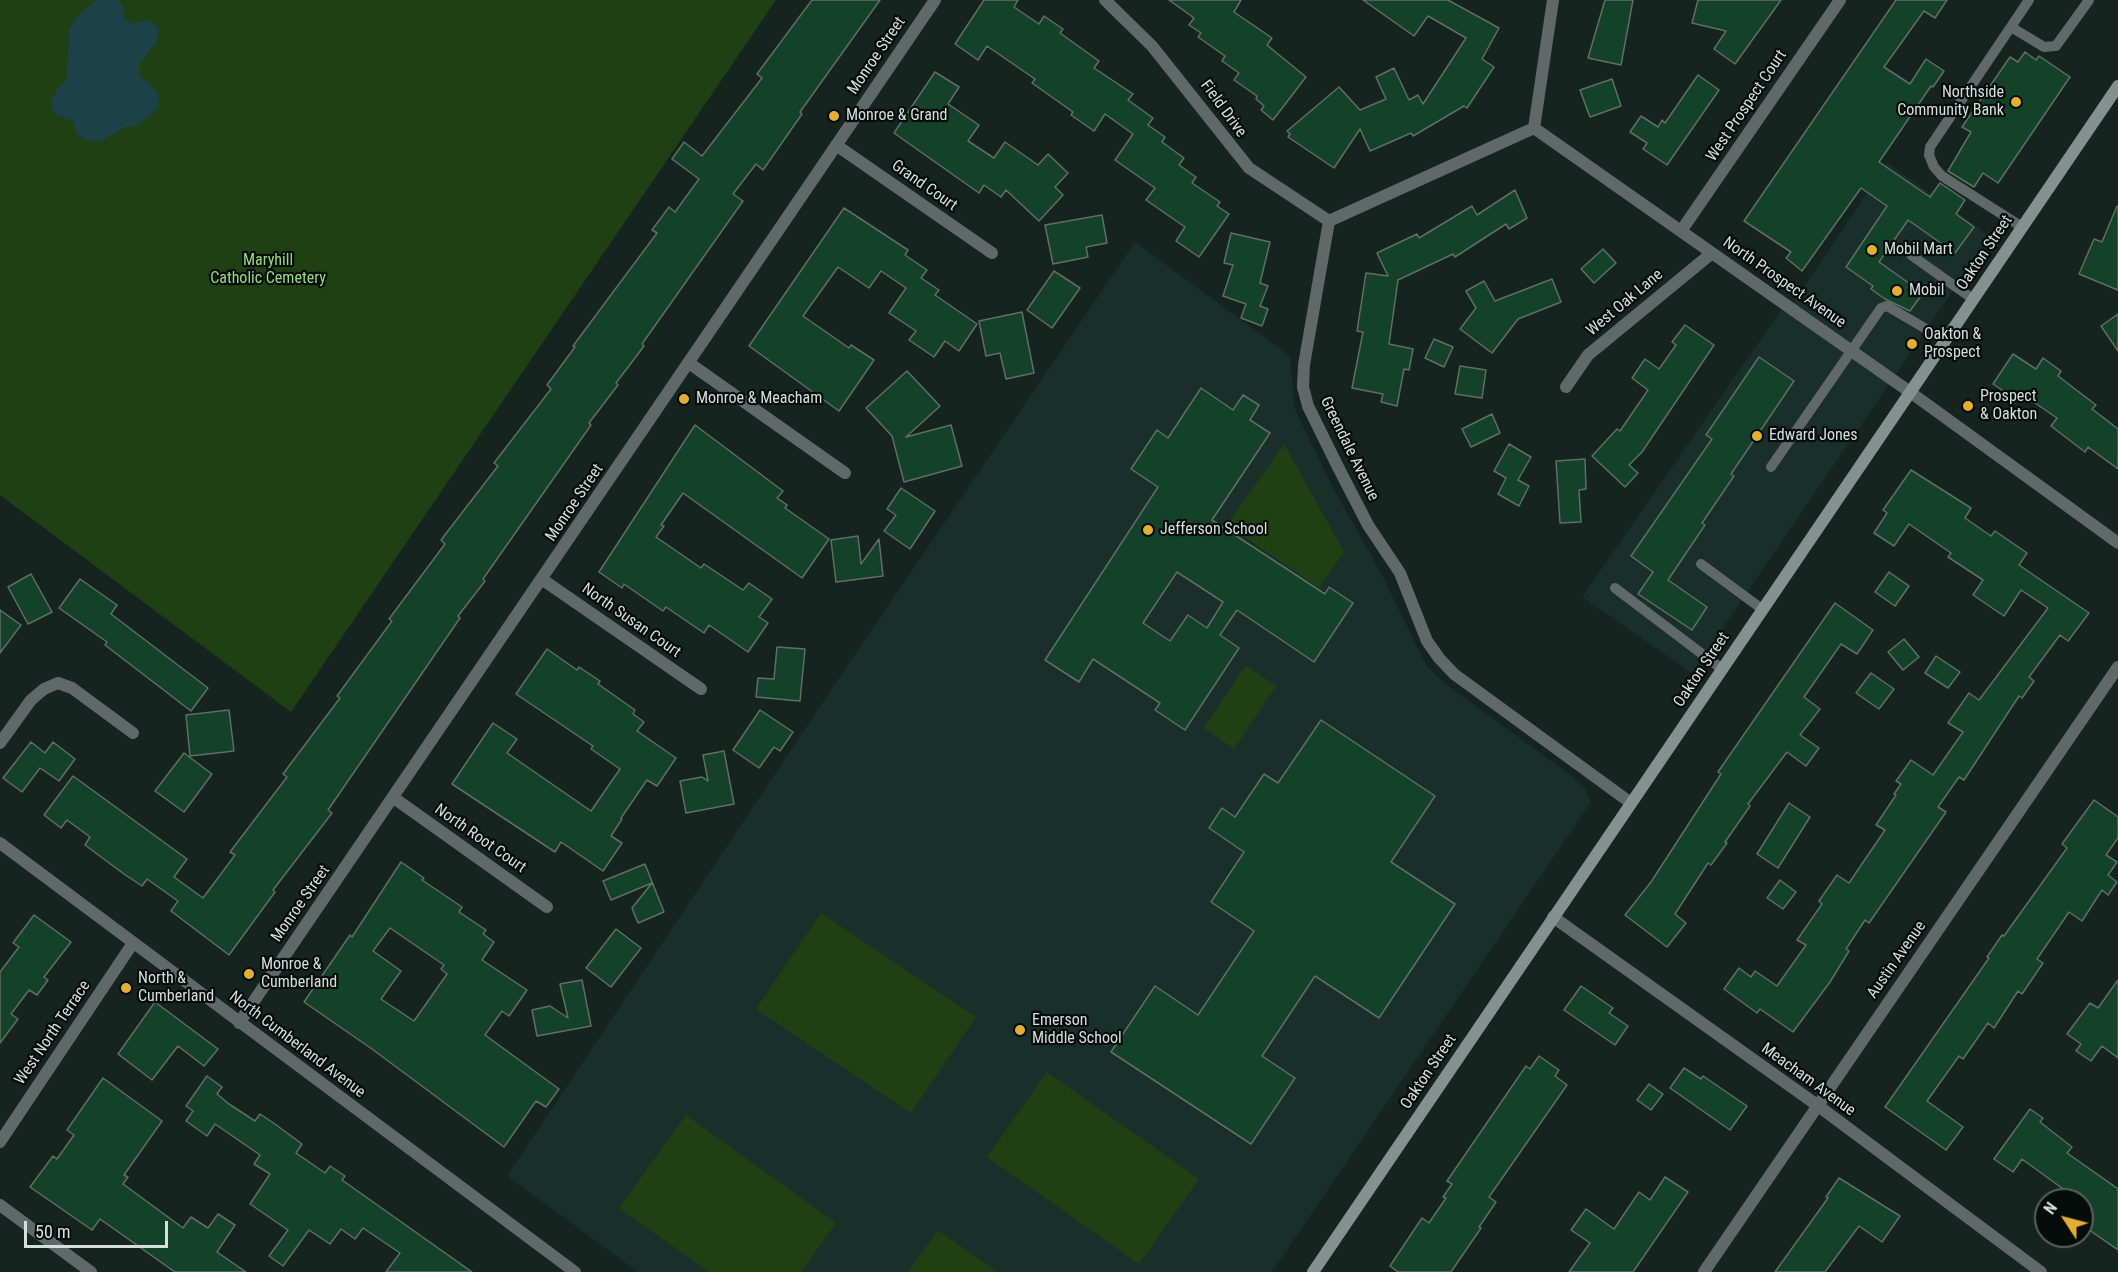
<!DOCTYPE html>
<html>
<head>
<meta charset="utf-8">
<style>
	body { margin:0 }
	#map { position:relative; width:2118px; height:1272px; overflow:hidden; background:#162420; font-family:"Roboto Condensed",sans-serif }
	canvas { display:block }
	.north { position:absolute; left:2034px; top:1188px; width:60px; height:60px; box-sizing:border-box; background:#060c0a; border:2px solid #59605e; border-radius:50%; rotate:306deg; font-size:16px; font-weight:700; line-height:24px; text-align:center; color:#d6dfdc }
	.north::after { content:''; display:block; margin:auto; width:21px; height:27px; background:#e4ae35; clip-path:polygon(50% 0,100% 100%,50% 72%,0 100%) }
	.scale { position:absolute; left:24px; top:1221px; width:144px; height:27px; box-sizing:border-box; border:3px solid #d6dfdc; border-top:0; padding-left:8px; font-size:18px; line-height:21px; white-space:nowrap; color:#d6dfdc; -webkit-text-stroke:4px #060c0a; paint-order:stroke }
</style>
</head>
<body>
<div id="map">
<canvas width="2118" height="1272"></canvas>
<div class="north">N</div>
<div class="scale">50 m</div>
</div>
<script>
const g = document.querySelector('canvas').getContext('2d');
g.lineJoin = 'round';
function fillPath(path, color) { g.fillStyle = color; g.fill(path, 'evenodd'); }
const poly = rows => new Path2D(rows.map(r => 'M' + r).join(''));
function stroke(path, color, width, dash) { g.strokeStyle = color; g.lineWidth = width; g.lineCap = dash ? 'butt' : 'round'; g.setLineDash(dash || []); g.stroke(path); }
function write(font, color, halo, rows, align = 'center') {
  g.font = font + ' "Roboto Condensed",sans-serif'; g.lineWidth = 4.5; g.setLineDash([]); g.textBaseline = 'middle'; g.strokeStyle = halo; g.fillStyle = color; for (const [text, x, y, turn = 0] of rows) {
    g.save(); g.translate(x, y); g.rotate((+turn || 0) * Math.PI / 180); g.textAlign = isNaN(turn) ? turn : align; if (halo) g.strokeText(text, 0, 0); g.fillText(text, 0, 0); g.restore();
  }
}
const built = poly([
	[1887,163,1990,236,1692,673,1582,597,1786,303,1791,306],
	[1135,242,1290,356,1294,407,1332,486,1381,573,1426,665,1443,682,1576,779,1585,789,1591,802,1272,1272,638,1272,507,1176,845,669]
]);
const green = poly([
	[0,0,776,0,291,712,0,495],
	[1284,444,1344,552,1319,588,1227,525],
	[1246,665,1276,686,1234,749,1204,728],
	[821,913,976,1017,911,1113,756,1009],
	[1047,1072,1199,1179,1139,1264,987,1157],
	[686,1115,836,1223,801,1272,709,1272,619,1208],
	[938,1230,997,1272,908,1272]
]);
const water = poly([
	[97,0,117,0,122,4,125,19,133,24,144,20,152,22,159,30,157,41,140,63,140,76,158,92,159,108,137,126,127,126,101,141,87,140,76,134,74,122,53,113,51,101,57,89,67,79,69,29,78,15]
]);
const building = poly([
	[812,0,880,0,800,112,802,114,763,170,756,164,733,194,743,201,642,344,644,346,616,383,618,385,589,423,591,425,483,579,485,581,458,616,460,618,328,810,332,813,273,890,275,892,229,955,171,911,178,901,147,879,142,886,124,874,85,845,90,837,67,820,61,828,44,815,73,776,187,859,174,877,203,898,235,855,230,852,287,777,283,774,340,698,337,696,392,621,389,619,445,544,441,540,498,466,494,463,551,389,547,385,575,347,573,346,657,233,652,230,669,207,675,212,699,179,672,159,684,142,702,156,762,78,757,74,812,0],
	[984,0,1018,0,1014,7,1039,24,1044,16,1063,29,1060,33,1099,61,1094,68,1133,94,1128,100,1153,118,1148,125,1165,137,1162,142,1184,158,1179,165,1196,177,1192,183,1220,202,1217,206,1229,214,1199,257,1176,241,1185,227,1146,200,1155,188,1115,160,1133,134,1105,114,1094,131,1071,115,1073,112,1032,83,1035,79,987,46,978,60,955,44,984,0],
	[1169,0,1241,0,1234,12,1272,38,1267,45,1306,77,1273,120,1261,110,1264,106,1256,99,1257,96,1234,80,1239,73,1222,61,1225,56,1198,37,1201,33,1189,25,1194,18,1169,0],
	[1363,0,1448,0,1499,28,1482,59,1494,67,1467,108,1464,106,1413,136,1411,133,1370,151,1360,129,1334,168,1288,137,1290,134,1287,131,1339,87,1360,110,1386,99,1376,77,1394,68,1409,100,1418,95,1423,104,1466,38,1428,16,1414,36,1363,0],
	[1605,0,1633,0,1621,65,1588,58,1605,0],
	[1698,0,1781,0,1735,64,1714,49,1726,31,1692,23,1698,0],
	[1896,0,1947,0,1935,18,1924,11,1884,67,1910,84,1926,59,1944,71,1933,87,1931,86,1879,162,1930,197,1940,183,1965,200,1956,214,1974,227,1955,253,1908,220,1879,262,1923,293,1910,311,1885,299,1871,289,1873,286,1846,267,1887,206,1861,188,1802,271,1786,258,1791,252,1744,221,1896,0],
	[2025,52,2036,60,2039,56,2070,77,1998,183,1983,173,1974,187,1948,171,1971,132,1962,127,2010,57,2018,62,2025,52],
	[935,72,959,87,948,104,979,125,968,141,994,158,1005,142,1038,165,1048,154,1068,173,1055,187,1063,195,1039,221,1006,190,1001,197,984,185,979,193,894,133,935,72],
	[1698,75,1719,90,1667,165,1643,149,1647,143,1630,132,1641,116,1658,127,1662,120,1665,123,1698,75],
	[1612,79,1621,106,1590,117,1580,90,1612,79],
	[1515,190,1527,218,1509,229,1506,224,1455,257,1453,254,1398,280,1389,344,1413,349,1409,370,1404,369,1397,406,1381,402,1383,394,1352,388,1363,332,1357,331,1366,273,1388,276,1377,253,1417,234,1419,238,1472,206,1477,215,1515,190],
	[2117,206,2118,206,2118,290,2079,274,2094,239,2102,242,2117,206],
	[844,208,908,250,905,255,927,270,921,278,939,290,935,295,977,324,959,351,945,341,934,357,909,340,916,331,889,313,906,288,881,271,869,288,838,267,803,316,849,348,851,345,874,360,839,411,749,346,844,208],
	[1102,215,1107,243,1086,247,1088,257,1053,264,1045,225,1102,215],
	[1231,233,1270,242,1260,283,1268,286,1260,306,1268,309,1262,326,1241,318,1246,304,1223,296,1233,265,1224,263,1231,233],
	[1603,249,1616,263,1594,283,1581,269,1603,249],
	[1054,271,1080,288,1052,328,1027,310,1054,271],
	[1552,279,1561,302,1518,319,1492,353,1460,329,1476,308,1466,291,1484,281,1495,301,1552,279],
	[1022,312,1034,373,1006,379,1000,353,986,356,979,321,1022,312],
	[2118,314,2118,351,2101,326,2118,314],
	[1685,325,1714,345,1642,452,1629,465,1638,473,1625,487,1592,456,1617,429,1620,431,1648,390,1632,378,1645,359,1659,369,1676,345,1672,342,1685,325],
	[1434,339,1453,347,1444,367,1425,358,1434,339],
	[2013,354,2036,369,2043,358,2061,371,2058,376,2096,405,2092,409,2118,429,2118,469,2088,447,2085,452,2051,426,2057,418,2019,392,2014,398,1993,384,2013,354],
	[1759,357,1794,381,1731,474,1734,476,1702,523,1705,525,1668,580,1707,607,1692,630,1638,594,1653,572,1631,556,1712,439,1706,435,1759,357],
	[1460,366,1486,370,1482,398,1455,394,1460,366],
	[907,371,940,406,906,437,951,425,962,466,904,482,892,436,866,408,907,371],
	[1201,388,1233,410,1243,395,1259,405,1250,420,1270,433,1212,520,1325,594,1329,587,1353,603,1314,662,1237,610,1220,635,1239,648,1185,730,1155,710,1160,703,1093,659,1079,682,1045,660,1158,487,1131,469,1157,430,1168,438,1201,388],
	[1177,572,1223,602,1207,628,1188,615,1170,641,1143,623,1177,572],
	[1492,414,1500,433,1471,447,1462,429,1492,414],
	[695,425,783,491,777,498,787,505,785,508,829,539,802,578,683,493,661,525,664,526,656,537,701,568,704,564,743,590,749,583,772,599,759,617,768,623,748,652,709,625,704,633,666,607,663,611,624,584,622,588,599,572,695,425],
	[1509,444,1531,457,1518,480,1529,486,1519,506,1498,494,1506,478,1494,471,1509,444],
	[1585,459,1586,489,1579,490,1581,522,1560,523,1556,461,1585,459],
	[1911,470,1971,508,1965,518,1991,536,1995,531,2027,553,2019,565,2089,613,2068,641,2060,635,2029,677,2034,681,2022,698,2019,696,1964,780,1959,777,1938,807,1946,812,1869,923,1865,920,1846,949,1849,951,1830,982,1793,1032,1760,1009,1757,1013,1724,989,1739,968,1751,977,1755,971,1777,986,1806,945,1797,940,1822,904,1819,901,1837,875,1849,883,1885,830,1876,825,1896,795,1894,794,1901,784,1896,781,1911,760,1933,775,1963,732,1948,723,1969,693,1979,700,2048,608,2021,590,2004,616,1973,595,1983,580,1948,557,1951,553,1909,524,1894,546,1874,533,1887,513,1883,510,1911,470],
	[901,488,935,511,910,549,884,531,896,515,887,509,901,488],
	[858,536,861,564,879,539,883,576,836,582,831,540,858,536],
	[1889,572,1909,586,1895,606,1875,592,1889,572],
	[31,574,52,612,28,624,8,587,31,574],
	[80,579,117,605,111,614,208,688,191,711,105,645,107,642,59,608,80,579],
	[1835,603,1873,630,1857,654,1841,644,1804,697,1820,709,1800,735,1819,748,1806,766,1787,752,1748,804,1750,806,1725,842,1727,843,1711,865,1708,863,1675,914,1686,923,1667,947,1625,915,1651,882,1721,774,1718,772,1835,603],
	[0,610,21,625,0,653,0,610],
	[1904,639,1919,657,1903,670,1888,652,1904,639],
	[777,647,805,649,800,701,756,697,758,678,774,679,777,647],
	[547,649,577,670,579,667,600,681,598,684,635,710,633,714,644,722,637,731,676,758,657,786,647,780,621,818,622,819,611,836,622,843,603,871,561,842,555,852,452,784,493,723,517,739,507,753,591,811,620,769,591,749,593,746,516,694,547,649],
	[1936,656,1960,672,1948,688,1925,673,1936,656],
	[1871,673,1894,689,1879,709,1856,693,1871,673],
	[229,710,234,751,190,756,186,715,229,710],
	[760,710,793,732,780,751,774,747,759,768,733,750,760,710],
	[1321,720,1435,796,1391,862,1455,904,1379,1018,1315,976,1262,1056,1295,1078,1251,1144,1111,1052,1155,986,1198,1015,1254,931,1211,902,1244,852,1209,828,1222,808,1235,817,1264,774,1278,783,1321,720],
	[31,742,45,753,53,742,75,759,59,781,40,768,22,792,3,778,31,742],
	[724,751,734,804,686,813,680,781,702,777,708,781,703,755,724,751],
	[184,753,212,774,184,812,155,791,184,753],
	[2094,800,2118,817,2118,838,2106,855,2117,862,2108,875,2117,882,2108,895,2102,890,2082,921,2069,912,2037,959,2043,963,2022,994,2018,991,1994,1028,1988,1023,1963,1059,1959,1056,1927,1101,1963,1127,1946,1150,1885,1107,1989,958,1987,957,2002,935,2004,936,2067,848,2062,844,2094,800],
	[1789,803,1810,817,1778,868,1757,854,1789,803],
	[401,862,424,878,422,880,462,907,459,912,486,930,483,934,494,942,482,960,527,990,509,1016,502,1011,485,1035,559,1089,546,1107,536,1101,504,1147,372,1049,304,1002,350,935,352,937,401,862],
	[390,928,444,965,441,969,447,974,414,1021,381,999,401,971,373,951,390,928],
	[645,864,664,912,638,923,632,908,652,883,611,900,603,881,645,864],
	[1780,880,1796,892,1783,909,1767,898,1780,880],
	[34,915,71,942,44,977,48,980,37,995,29,990,11,1014,18,1019,0,1043,0,972,19,947,13,943,34,915],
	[616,929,641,948,611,987,586,968,616,929],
	[582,980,591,1026,537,1036,532,1010,550,1006,568,1018,560,984,582,980],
	[2118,980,2118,1058,2102,1046,2091,1061,2076,1051,2081,1044,2067,1034,2090,1003,2098,1008,2118,980],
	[1581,986,1613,1008,1609,1013,1628,1026,1615,1045,1564,1010,1581,986],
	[155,1002,218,1049,204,1066,178,1046,152,1080,118,1054,155,1002],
	[1539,1056,1559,1070,1555,1076,1567,1085,1489,1197,1496,1202,1479,1227,1481,1228,1451,1272,1398,1272,1390,1266,1422,1218,1429,1223,1446,1198,1443,1197,1452,1184,1447,1181,1526,1066,1530,1069,1539,1056],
	[1684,1068,1701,1079,1703,1076,1747,1106,1730,1130,1670,1088,1684,1068],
	[207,1076,222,1087,217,1094,229,1104,255,1121,260,1114,275,1124,302,1144,296,1153,325,1173,330,1166,345,1176,342,1180,472,1272,386,1272,400,1253,363,1228,355,1239,341,1229,330,1244,309,1230,283,1266,269,1256,288,1230,250,1204,270,1174,254,1164,260,1155,215,1124,207,1136,186,1121,193,1111,186,1106,207,1076],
	[103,1078,162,1121,124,1175,128,1177,123,1184,183,1228,191,1217,208,1228,218,1214,235,1225,217,1252,246,1272,175,1272,100,1219,92,1230,30,1187,53,1156,57,1159,74,1135,67,1130,103,1078],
	[1649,1084,1663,1094,1651,1110,1637,1100,1649,1084],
	[2030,1109,2043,1118,2040,1122,2072,1147,2067,1153,2118,1189,2118,1250,2082,1225,2082,1200,2066,1200,2070,1194,2022,1159,2013,1172,1994,1159,2030,1109],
	[1665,1177,1688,1192,1633,1272,1569,1272,1590,1243,1571,1230,1586,1209,1614,1229,1639,1192,1650,1200,1665,1177],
	[1839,1178,1900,1216,1882,1242,1859,1226,1825,1272,1775,1272,1828,1198,1826,1197,1839,1178]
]);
const service = poly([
	[2011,27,2044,47,2056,46,2089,0],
	[2022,227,1942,176,1934,167,1929,155,1930,147,2029,0],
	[1911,255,1973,299],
	[1771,467,1881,308,1887,306,1945,340],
	[1701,564,1762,609],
	[1615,588,1722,669]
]);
const minor = poly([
	[1105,0,1152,46,1249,168,1329,221],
	[1534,128,1329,221,1304,365,1303,387,1308,406,1337,465,1368,525,1400,573,1427,641,1439,658,1454,674,1631,803],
	[1534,128,1910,392],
	[1534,128,1553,0],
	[836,145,992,253],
	[1681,231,1840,0],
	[689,363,845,473],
	[1566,387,1588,355,1712,253],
	[543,580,701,689],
	[0,743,31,700,44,689,58,683,72,688,133,733],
	[394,798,547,907],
	[0,843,575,1272],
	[1553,917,1817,1105,2041,1272],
	[239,1023,935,0],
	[0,1142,133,943],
	[0,1205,91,1272],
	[1704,1272,2118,667]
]);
const tertiary = poly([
	[1910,392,2118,543]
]);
const secondary = poly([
	[1313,1272,2118,86]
]);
const markers = [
	[2016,102,6,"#e4ae35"],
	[834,116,6,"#e4ae35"],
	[1872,250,6,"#e4ae35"],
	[1897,291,6,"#e4ae35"],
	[1912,344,6,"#e4ae35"],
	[684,399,6,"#e4ae35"],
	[1968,406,6,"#e4ae35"],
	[1757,436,6,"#e4ae35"],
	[1148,530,6,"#e4ae35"],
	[249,974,6,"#e4ae35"],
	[126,988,6,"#e4ae35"],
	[1020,1030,6,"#e4ae35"]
];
const streetNames = [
	["Monroe Street",877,56,-56],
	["West Prospect Court",1747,106,-56],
	["Field Drive",1223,109,54],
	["Grand Court",924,186,35],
	["Oakton Street",1985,253,-56],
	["North Prospect Avenue",1784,283,35],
	["West Oak Lane",1625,303,-40],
	["Greendale Avenue",1349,449,64],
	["Monroe Street",575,503,-56],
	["North Susan Court",631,621,35],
	["Oakton Street",1702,670,-56],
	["North Root Court",480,839,35],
	["Monroe Street",301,904,-55],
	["Austin Avenue",1897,960,-55],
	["West North Terrace",53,1033,-56],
	["North Cumberland Avenue",297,1045,37],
	["Oakton Street",1429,1072,-56],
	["Meacham Avenue",1808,1080,36]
];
const poiNames = [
	["Northside",2004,93,"right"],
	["Community Bank",2004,111,"right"],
	["Monroe & Grand",846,116],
	["Mobil Mart",1884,250],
	["Mobil",1909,291],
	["Oakton &",1924,335],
	["Prospect",1924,353],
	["Prospect",1980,397],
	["& Oakton",1980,415],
	["Monroe & Meacham",696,399],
	["Edward Jones",1769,436],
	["Jefferson School",1160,530],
	["Monroe &",261,965],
	["Cumberland",261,983],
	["North &",138,979],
	["Cumberland",138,997],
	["Emerson",1032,1021],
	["Middle School",1032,1039]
];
const parkNames = [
	["Maryhill",268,261],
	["Catholic Cemetery",268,279]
];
fillPath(built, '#192f29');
fillPath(green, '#1f4013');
fillPath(water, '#1d4149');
fillPath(building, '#144129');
stroke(building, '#616e66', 1.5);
stroke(service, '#616868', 10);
stroke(minor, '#616868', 12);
stroke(tertiary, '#616868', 12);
stroke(secondary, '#859191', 12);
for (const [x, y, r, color] of markers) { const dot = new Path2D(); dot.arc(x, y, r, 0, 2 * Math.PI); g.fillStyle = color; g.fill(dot); stroke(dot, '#060c0a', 2); }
write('16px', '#d6dfdc', '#060c0a', streetNames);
write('16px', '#d6dfdc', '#060c0a', poiNames, 'left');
write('16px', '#97db81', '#060c0a', parkNames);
</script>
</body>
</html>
